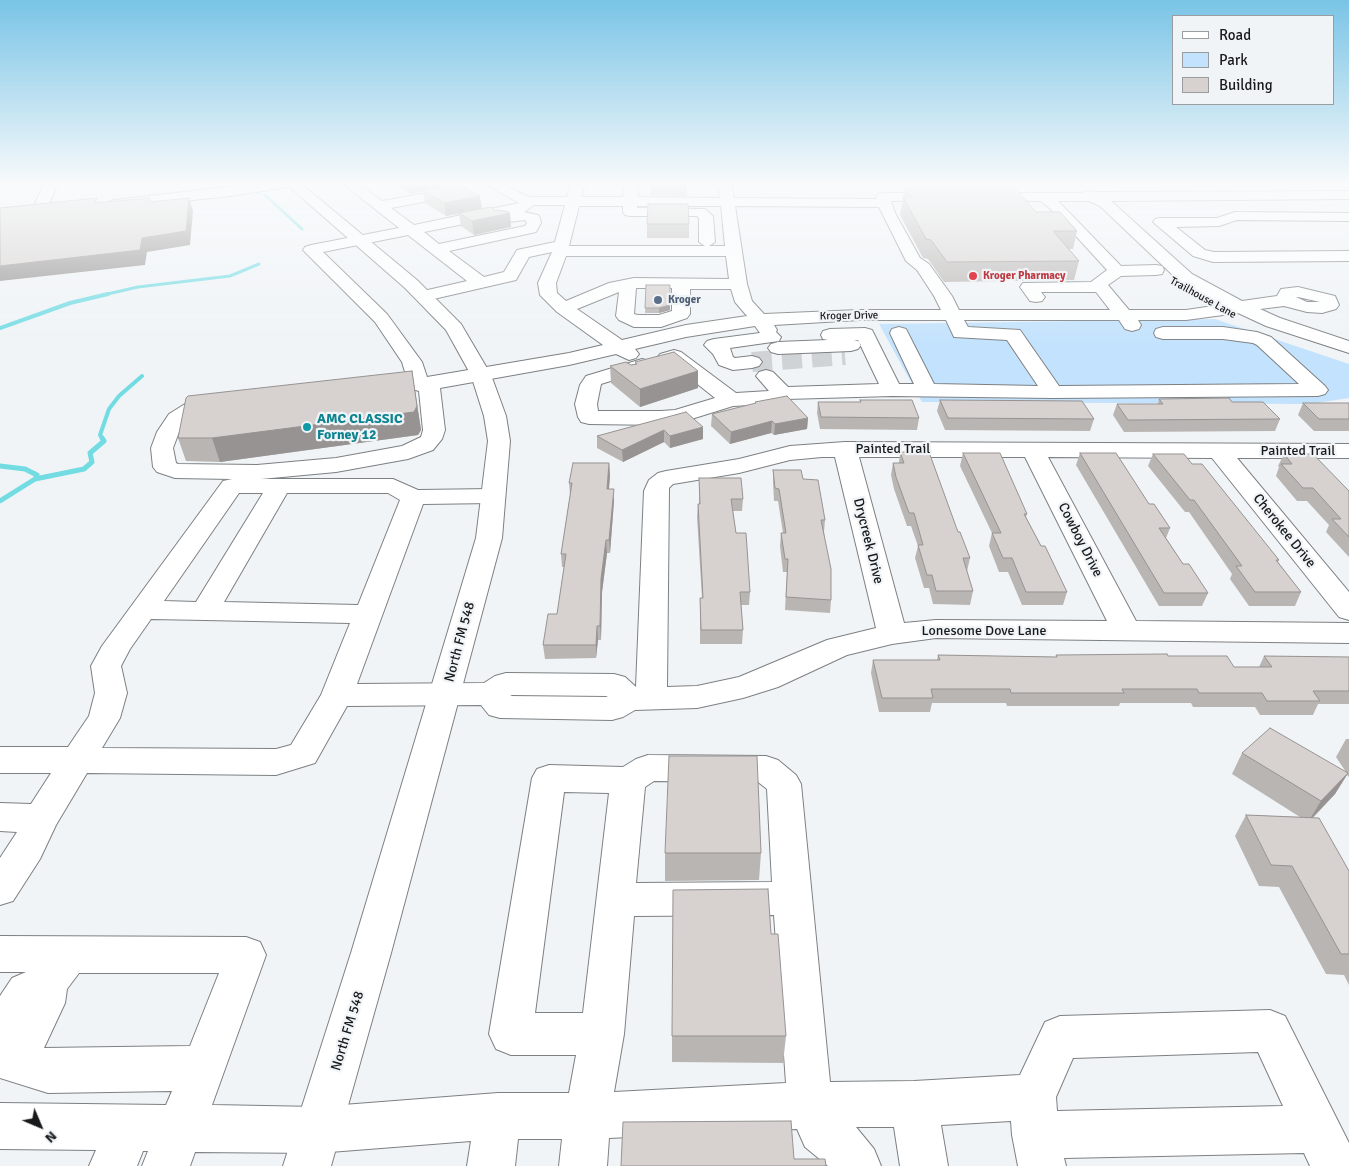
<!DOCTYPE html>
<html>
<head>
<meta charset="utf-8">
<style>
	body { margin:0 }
	#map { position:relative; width:1349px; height:1166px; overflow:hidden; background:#f0f4f7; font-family:Signika,sans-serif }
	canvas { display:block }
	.legend { position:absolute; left:1172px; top:15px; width:162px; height:90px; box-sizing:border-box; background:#f0f4f7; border:1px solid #9a9c9f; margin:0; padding:6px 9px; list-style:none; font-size:15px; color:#18191a }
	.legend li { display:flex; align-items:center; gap:10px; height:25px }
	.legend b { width:25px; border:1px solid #9a9c9f }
	.north { position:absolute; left:15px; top:1101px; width:50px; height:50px; -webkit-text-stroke:4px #f0f4f7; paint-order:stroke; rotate:135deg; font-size:14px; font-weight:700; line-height:20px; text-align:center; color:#18191a }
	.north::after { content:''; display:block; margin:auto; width:18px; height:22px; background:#18191a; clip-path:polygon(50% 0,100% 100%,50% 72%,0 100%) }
</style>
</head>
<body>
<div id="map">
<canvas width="1349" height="1166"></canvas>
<ul class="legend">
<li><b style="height:6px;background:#fff"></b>Road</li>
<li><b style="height:14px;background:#c2e2fd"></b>Park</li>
<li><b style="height:14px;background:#d7d2d0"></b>Building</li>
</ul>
<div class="north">N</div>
</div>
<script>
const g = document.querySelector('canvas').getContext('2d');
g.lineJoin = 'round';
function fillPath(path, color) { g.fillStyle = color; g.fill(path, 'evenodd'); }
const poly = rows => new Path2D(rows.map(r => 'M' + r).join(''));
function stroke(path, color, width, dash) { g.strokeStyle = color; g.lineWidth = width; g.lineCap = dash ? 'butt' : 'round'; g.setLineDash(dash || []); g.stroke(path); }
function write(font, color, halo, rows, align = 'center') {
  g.font = font + ' Signika,sans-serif'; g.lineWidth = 4.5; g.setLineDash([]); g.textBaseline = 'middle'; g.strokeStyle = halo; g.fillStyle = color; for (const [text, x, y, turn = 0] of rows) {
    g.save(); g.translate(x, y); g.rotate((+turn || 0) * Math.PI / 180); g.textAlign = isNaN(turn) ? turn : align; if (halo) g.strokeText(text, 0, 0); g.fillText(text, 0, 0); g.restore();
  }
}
const green = poly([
	[1215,319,1349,364,1349,398,1310,404,922,402,879,324]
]);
const streamFar2 = poly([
	[265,195,302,229],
	[103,295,138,287,230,276,259,264]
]);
const streamFar1 = poly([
	[0,328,70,303,108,294],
	[103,439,100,435,109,409,119,396,142,376]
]);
const stream = poly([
	[0,466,25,469,37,475,35,479,0,501],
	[35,479,84,469,92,462,90,453,104,441,102,438]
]);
const minorTunnel = poly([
	[752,362,845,355]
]);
const minor = poly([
	[44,183,58,183,46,211,44,214,39,215,34,214,32,211,44,183],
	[262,183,295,183,288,187,231,196,115,208,110,207,108,204,110,201,115,200,262,183],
	[342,183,358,183,382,201,460,187,467,191,460,195,391,208,414,225,519,203,484,183,501,183,524,195,531,197,567,197,571,183,585,183,581,197,623,197,624,183,638,183,638,197,720,198,718,183,732,183,734,198,876,199,878,194,883,193,941,193,946,194,948,197,946,200,891,201,895,213,920,258,929,264,952,296,959,310,1110,310,1096,292,1041,292,1045,297,1042,301,1036,302,1030,301,1020,287,1023,283,1091,282,1107,270,1054,212,1041,201,986,200,981,199,979,196,981,193,1082,193,1087,191,1093,192,1349,191,1349,199,1111,201,1192,274,1242,301,1277,296,1281,289,1298,287,1335,296,1339,305,1336,309,1322,313,1307,312,1284,306,1260,309,1280,318,1349,341,1349,353,1266,326,1238,313,1186,320,1138,320,1141,325,1139,329,1132,331,1125,329,1119,320,964,320,968,327,1020,330,1059,386,1299,384,1257,345,1253,343,1223,339,1163,339,1156,337,1154,333,1156,329,1163,327,1223,327,1257,332,1271,337,1325,386,1328,390,1325,394,1318,396,1053,398,892,396,786,399,767,404,733,406,685,421,661,425,589,424,581,422,578,417,575,404,580,385,586,376,642,359,649,361,652,365,649,369,601,384,597,404,598,411,661,411,675,410,715,398,671,363,660,362,657,358,660,354,674,350,681,352,736,393,769,391,756,376,759,372,766,370,773,372,788,387,879,384,858,340,854,340,858,341,861,345,858,349,851,351,778,354,771,352,768,348,771,344,778,342,828,340,823,339,821,335,823,331,830,329,865,328,872,330,899,384,914,384,890,333,892,329,899,327,906,329,908,333,934,384,1038,386,1007,340,954,337,946,320,859,320,774,325,777,330,776,332,781,337,779,341,730,348,733,357,735,358,752,356,759,358,762,362,759,366,752,368,733,370,719,365,713,354,704,345,707,341,714,339,760,333,755,326,686,337,635,349,639,354,636,358,629,360,616,354,569,365,440,388,445,430,442,439,433,450,408,459,336,472,261,479,393,479,418,490,493,489,502,491,505,496,502,501,493,503,423,504,357,684,484,683,495,676,506,673,614,674,625,677,636,687,644,491,649,480,658,473,666,471,739,459,790,446,845,442,1349,444,1349,458,1237,458,1349,592,1349,620,1339,617,1212,458,1048,457,1136,621,1349,623,1349,643,936,638,892,644,847,655,778,687,743,698,697,708,635,710,623,717,612,720,500,718,489,715,481,705,347,706,315,763,276,775,87,773,56,825,40,859,13,901,0,905,0,858,17,832,0,831,0,803,31,804,51,773,0,773,0,747,68,747,89,716,95,693,91,666,102,646,223,481,232,479,175,478,157,472,153,467,151,448,157,432,169,414,185,404,193,403,201,404,204,409,201,414,185,424,179,432,173,448,176,463,178,464,257,465,336,458,402,446,421,437,423,430,419,391,412,389,409,385,402,362,375,322,303,250,305,247,311,245,399,228,342,183],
	[1058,201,1089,201,1100,206,1180,282,1220,305,1186,310,1129,310,1108,285,1121,276,1156,275,1162,274,1164,270,1162,266,1156,265,1121,266,1058,201],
	[534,205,565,205,555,242,517,250,504,272,484,277,449,251,536,232,541,223,540,218,538,215,524,212,534,205],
	[579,206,623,206,623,212,625,215,630,216,697,216,699,218,699,242,705,246,569,246,579,206],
	[637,206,721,206,725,246,709,246,715,242,713,216,705,209,637,208,637,206],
	[735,206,879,207,906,261,917,270,934,296,941,310,859,310,764,314,752,301,747,284,735,206],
	[494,218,496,222,501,223,525,220,527,223,525,226,439,244,424,232,494,218],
	[408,235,467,281,419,292,416,296,419,300,425,301,516,280,529,257,552,252,538,283,540,295,557,312,603,345,569,353,427,377,422,362,387,314,323,252,408,235],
	[566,256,726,256,729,279,634,278,609,283,566,301,557,293,556,283,566,256],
	[636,288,672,288,672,311,659,315,638,315,634,314,636,288],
	[690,289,731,289,735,302,747,316,686,325,622,340,577,309,619,292,616,316,619,320,634,327,661,327,687,318,690,314,690,289],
	[1296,297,1298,297,1320,302,1307,302,1296,297],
	[822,457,835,457,876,628,827,640,739,677,697,686,667,687,669,488,673,484,739,473,790,460,822,457],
	[859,457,1025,457,1107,621,936,620,904,623,859,457],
	[239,493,263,493,196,602,164,601,239,493],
	[287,493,388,493,400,500,358,605,224,602,287,493],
	[151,619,205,620,350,623,321,695,291,745,276,749,102,748,120,718,127,693,121,666,130,649,151,619],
	[512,695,606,696,608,697,510,696,512,695],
	[1235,212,1349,213,1349,221,1237,220,1219,226,1176,227,1205,250,1214,252,1349,251,1349,261,1213,262,1193,256,1153,222,1155,219,1160,218,1217,218,1235,212],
	[648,755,766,756,778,760,796,775,801,784,830,1082,914,1081,1020,1075,1045,1022,1060,1016,1270,1010,1285,1016,1349,1143,1349,1166,1310,1166,1304,1153,1064,1158,1066,1166,1018,1166,1012,1135,1011,1121,941,1125,948,1166,900,1166,894,1127,856,1127,874,1149,881,1166,828,1166,805,1147,797,1129,609,1138,607,1166,559,1166,562,1139,518,1139,515,1166,467,1166,471,1141,317,1153,195,1152,190,1166,142,1166,148,1151,143,1151,137,1166,89,1166,96,1150,0,1149,0,1103,166,1105,172,1091,48,1093,0,1078,0,996,12,978,26,972,0,972,0,936,246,937,260,942,266,955,212,1105,317,1107,498,1093,569,1093,576,1055,511,1055,496,1049,489,1034,532,778,537,769,549,765,623,767,636,759,648,755],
	[654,781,758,782,767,789,772,882,636,883,645,787,654,781],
	[564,792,609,793,583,1013,535,1013,564,792],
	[774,915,786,1083,614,1092,624,1034,634,916,774,915],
	[79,973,219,973,190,1046,44,1048,65,1003,67,989,79,973],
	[1258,1052,1283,1106,1057,1111,1056,1097,1073,1058,1258,1052]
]);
const major = poly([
	[285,183,300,183,417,280,461,324,491,375,506,416,510,441,502,538,391,953,331,1166,283,1166,351,953,476,538,488,441,484,416,471,375,446,330,405,288,285,183]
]);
const wall = poly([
	[392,183,461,183,461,184,482,209,510,213,511,227,474,235,461,226,459,214,446,216,425,203,423,191,410,194],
	[650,183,687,183,687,196,650,195],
	[905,186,1036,212,1077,231,1073,249,1069,249,1079,261,1074,280,944,282,928,259,923,258,900,215],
	[647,224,689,224,689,238,647,238],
	[646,285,670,310,659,313,645,313],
	[635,362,698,371,698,388,640,407,611,383,610,366,631,365,635,364],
	[412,371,421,430,418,435,220,462,186,461,178,438],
	[1159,399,1232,402,1280,419,1275,431,1124,432,1113,415,1117,404,1158,404],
	[860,400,919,418,917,430,820,429,817,413,818,402,860,402],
	[940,400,1094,419,1090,431,945,430,937,411],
	[755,402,808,418,807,429,774,435,771,433,730,444,711,426,712,414,755,404],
	[1303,403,1349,403,1349,431,1314,431,1298,415],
	[703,427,703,439,670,448,664,442,623,462,597,448,597,436],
	[900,452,958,532,970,558,967,571,973,591,970,605,933,604,929,588,924,588,915,558,918,546,911,526,907,526,894,489,891,475,893,463,899,463],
	[963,453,1027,514,1026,517,1041,546,1067,592,1063,605,1022,605,1008,572,999,572,989,546,992,533,960,466],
	[1080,453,1149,504,1170,528,1166,538,1183,564,1208,593,1202,606,1159,606,1076,465],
	[1153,454,1192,464,1279,560,1278,562,1301,592,1295,606,1249,606,1230,579,1232,574,1189,512,1185,512,1148,466],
	[1284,454,1349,491,1349,557,1326,532,1329,525,1307,501,1297,501,1276,476,1279,467,1278,466],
	[609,463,610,475,609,489,614,501,610,553,607,553,602,592,601,640,598,640,596,658,545,659,543,645,557,614,564,567,562,567,561,554,570,495,569,483],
	[773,470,803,479,825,520,824,532,831,600,830,613,785,610,787,572,783,572,780,546,781,533,783,533,778,501,774,501,773,482],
	[699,478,743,499,742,511,733,511,736,533,750,592,749,605,741,605,743,630,742,644,700,644,700,598,702,598,697,517,698,504,699,504],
	[938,655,1056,657,1056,655,1168,656,1234,667,1259,667,1264,656,1349,657,1349,704,1318,704,1313,715,1260,715,1255,707,1193,707,1191,703,1120,703,1119,706,1007,706,1006,703,932,703,930,712,879,712,871,673,873,660,937,660],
	[1346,739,1349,739,1349,777,1347,775,1335,794,1313,818,1349,871,1349,985,1344,975,1326,974,1279,887,1259,886,1235,836,1246,815,1300,817,1232,774,1242,753,1346,772,1336,757],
	[665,853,761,853,759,880,665,881],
	[771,934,786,1036,783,1063,672,1062,672,1036]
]);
const shadedWall = poly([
	[408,183,461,183,461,185,423,190,423,191,410,194],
	[480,196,482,209,446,216,444,203],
	[189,198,193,211,190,245,147,252,145,265,0,281,0,266,142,238],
	[510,213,511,227,474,235,472,221],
	[670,305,670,310,659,313,659,308],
	[412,371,421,430,418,435,220,462,212,438],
	[698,371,698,388,640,407,640,389],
	[808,418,807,429,774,435,775,424],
	[772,421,771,433,730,444,731,432],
	[703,427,703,439,670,448,670,436],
	[664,430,664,442,623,462,622,450],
	[609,463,610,475,608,501,607,489],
	[614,489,614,501,610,553,609,540],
	[606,540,607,553,602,592,601,640,600,626,601,579],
	[597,626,598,640,596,658,596,645],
	[1348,773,1335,794,1308,822,1321,801]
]);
const building = poly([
	[459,184,480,196,444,203,423,190,459,184],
	[905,186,1013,186,1036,212,1060,212,1077,231,1053,231,1079,261,947,262,931,240,926,239,903,197,912,197,905,186],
	[97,198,95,203,150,198,150,202,189,198,186,231,142,238,140,250,0,266,0,208,97,198],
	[648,204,688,204,689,224,647,224,648,204],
	[491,207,494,210,506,211,510,213,472,221,459,213,491,207],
	[646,285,670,285,670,305,659,308,645,308,646,285],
	[674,352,698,371,640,389,610,366,626,362,631,365,637,364,635,362,674,352],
	[412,371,417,406,414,412,212,438,178,438,186,398,188,396,412,371],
	[787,396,808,418,775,424,772,421,731,432,712,414,756,403,755,402,787,396],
	[1229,398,1232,402,1263,402,1280,419,1128,420,1117,404,1163,404,1159,399,1229,398],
	[860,400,912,400,919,418,821,417,818,402,861,402,860,400],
	[940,400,1082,401,1094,419,948,418,940,400],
	[1303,403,1349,403,1349,419,1319,419,1303,403],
	[686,412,703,427,670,436,664,430,622,450,597,436,686,412],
	[900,452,929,452,958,532,960,532,970,558,963,558,973,591,936,591,932,575,927,575,918,545,923,545,914,513,909,513,896,477,893,463,904,463,900,452],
	[963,453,1000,453,1027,514,1024,514,1041,546,1045,546,1067,592,1026,592,1012,558,1003,558,992,533,1001,533,963,453],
	[1080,453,1116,453,1149,504,1154,504,1170,528,1159,528,1183,564,1189,564,1208,593,1164,593,1080,453],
	[1153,454,1184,454,1192,464,1202,464,1279,560,1276,560,1301,592,1255,592,1236,566,1242,566,1194,500,1190,500,1153,454],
	[1284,454,1313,454,1349,491,1349,537,1332,519,1341,519,1313,488,1303,488,1281,464,1292,464,1284,454],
	[573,463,609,463,607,489,614,489,609,540,606,540,601,579,600,626,597,626,596,645,543,645,548,614,557,614,566,554,561,554,572,483,569,483,573,463],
	[773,470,801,470,803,479,818,480,825,520,821,520,831,569,831,600,786,597,788,559,785,559,781,533,786,533,779,489,775,488,773,470],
	[699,478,741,478,743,499,731,499,736,533,746,533,750,592,740,592,743,630,701,630,700,598,703,598,698,504,700,504,699,478],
	[1167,654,1168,656,1227,656,1234,667,1272,667,1264,656,1349,657,1349,691,1313,691,1320,701,1267,701,1262,693,1199,693,1197,689,1122,689,1124,693,1011,693,1010,689,931,689,933,698,882,698,873,660,940,660,938,655,1057,657,1056,655,1167,654],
	[1270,728,1348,773,1321,801,1242,753,1270,728],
	[669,756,757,756,761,853,665,853,669,756],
	[1246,815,1319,818,1349,871,1349,954,1341,954,1292,866,1271,865,1246,815],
	[768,889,771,934,778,934,786,1036,672,1036,673,890,768,889],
	[791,1121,794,1159,825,1159,826,1166,621,1166,623,1122,791,1121]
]);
const markers = [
	[973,276,5,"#e0444e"],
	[658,300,5,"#5c6f8a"],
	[307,427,5,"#0f9aa8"]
];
const farHealthnames = [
	["Kroger Pharmacy",983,276]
];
const farStreetnames = [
	["Trailhouse Lane",1203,298,29],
	["Kroger Drive",849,316,-1]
];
const farServicenames = [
	["Kroger",668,300]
];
const cultureNames = [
	["AMC CLASSIC",317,419],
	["Forney 12",317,435]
];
const streetNames = [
	["Painted Trail",893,449],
	["Painted Trail",1298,451],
	["Cherokee Drive",1284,531,51],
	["Cowboy Drive",1080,540,63],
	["Drycreek Drive",868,541,76],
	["Lonesome Dove Lane",984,631],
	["North FM 548",460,642,-75],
	["North FM 548",348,1031,-73]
];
fillPath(green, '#c2e2fd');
stroke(streamFar2, '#73dce3', 3);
stroke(streamFar1, '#73dce3', 4);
stroke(stream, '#73dce3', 5);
stroke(minorTunnel, '#d0d3d6', 20, [20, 10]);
stroke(minor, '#7d8083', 2);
stroke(major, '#7d8083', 2);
fillPath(minor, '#fff');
fillPath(major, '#fff');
fillPath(wall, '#b9b5b3');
fillPath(shadedWall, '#969392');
fillPath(building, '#d7d2d0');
stroke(building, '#969392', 1);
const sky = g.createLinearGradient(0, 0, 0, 346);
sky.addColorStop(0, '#79c4e6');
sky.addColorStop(0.53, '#f8fafb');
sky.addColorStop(1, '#f8fafb00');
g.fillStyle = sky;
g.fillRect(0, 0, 1349, 346);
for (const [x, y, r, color] of markers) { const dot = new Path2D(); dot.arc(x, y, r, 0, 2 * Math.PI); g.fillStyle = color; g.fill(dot); stroke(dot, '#f0f4f7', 2); }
write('bold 11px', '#be3a42', '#f0f4f7', farHealthnames, 'left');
write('11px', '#18191a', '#f0f4f7', farStreetnames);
write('bold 11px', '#4e5e75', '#f0f4f7', farServicenames, 'left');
write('bold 14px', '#0d838f', '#f0f4f7', cultureNames, 'left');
write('14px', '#18191a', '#f0f4f7', streetNames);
</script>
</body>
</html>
